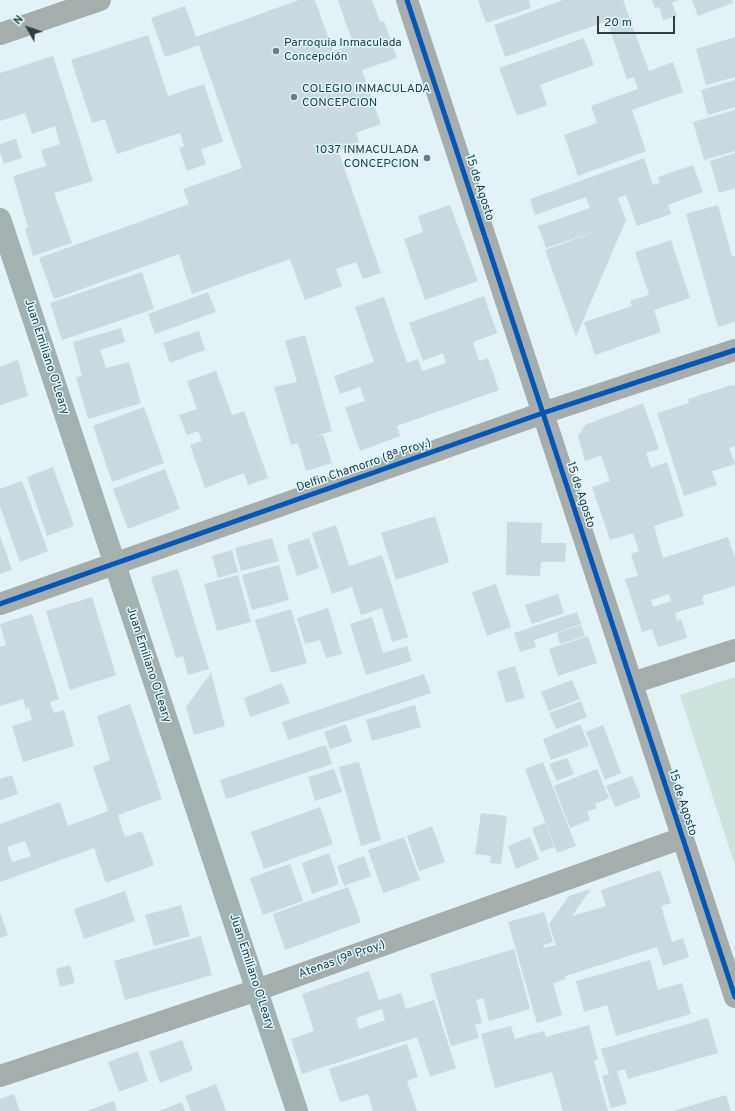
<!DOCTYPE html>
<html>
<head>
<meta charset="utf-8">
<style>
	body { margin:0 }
	#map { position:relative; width:735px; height:1111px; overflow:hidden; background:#e3f2f7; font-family:Overpass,sans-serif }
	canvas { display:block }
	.north { position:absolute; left:8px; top:8px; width:40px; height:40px; -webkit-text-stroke:3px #dbf7ff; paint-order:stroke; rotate:310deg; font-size:11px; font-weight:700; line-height:16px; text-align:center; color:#303e41 }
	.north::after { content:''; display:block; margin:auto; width:14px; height:18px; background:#303e41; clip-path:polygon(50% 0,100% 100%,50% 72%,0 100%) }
	.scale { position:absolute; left:597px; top:16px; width:78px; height:18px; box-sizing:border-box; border:2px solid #303e41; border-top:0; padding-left:5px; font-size:12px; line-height:14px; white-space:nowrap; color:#303e41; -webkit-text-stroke:3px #dbf7ff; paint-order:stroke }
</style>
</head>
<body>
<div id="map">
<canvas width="735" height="1111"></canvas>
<div class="north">N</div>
<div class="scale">20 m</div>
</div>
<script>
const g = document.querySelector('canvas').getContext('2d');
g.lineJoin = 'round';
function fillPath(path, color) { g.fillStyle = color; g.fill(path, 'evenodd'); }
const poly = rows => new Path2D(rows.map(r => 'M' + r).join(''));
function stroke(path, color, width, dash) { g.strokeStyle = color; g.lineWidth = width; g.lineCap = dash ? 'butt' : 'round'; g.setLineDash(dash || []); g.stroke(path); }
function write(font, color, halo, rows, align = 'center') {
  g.font = font + ' Overpass,sans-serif'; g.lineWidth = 3; g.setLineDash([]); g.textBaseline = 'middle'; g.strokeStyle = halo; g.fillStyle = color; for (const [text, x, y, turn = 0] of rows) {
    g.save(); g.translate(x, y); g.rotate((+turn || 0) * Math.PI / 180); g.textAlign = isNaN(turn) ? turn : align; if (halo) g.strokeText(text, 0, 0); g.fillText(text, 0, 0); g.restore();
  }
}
const green = poly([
	[735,677,735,866,680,695]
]);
const building = poly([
	[299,0,315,0,333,51,353,44,338,0,372,0,380,22,384,21,397,58,362,70,381,124,356,133,359,142,338,150,381,273,363,279,356,262,336,269,342,286,305,300,290,259,192,294,179,254,54,299,39,258,189,204,183,189,242,168,199,45,165,57,151,18,185,6,196,37],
	[478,0,529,0,531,8,486,23],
	[563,0,623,0,649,71,673,62,683,92,632,110,646,151,578,176,564,135,597,123,591,106,638,89,634,77,627,79,607,21,505,57,494,25],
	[652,0,679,0,672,3,677,16,663,20,659,7,655,8],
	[692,0,732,0,733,3,698,16],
	[148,35,168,96,204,84,223,142,201,149,206,164,187,171,179,148,184,146,180,133,117,154,105,119,92,123,71,60],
	[735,37,735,77,706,85,696,49],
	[584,38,594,65,540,85,547,105,517,116,499,68],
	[53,56,93,181,54,193,72,243,33,256,25,229,28,227,13,176,46,166,41,150,60,144,55,126,32,134,25,113,0,121,0,73],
	[735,80,735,107,708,115,701,90],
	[735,110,735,151,704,160,693,122],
	[16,139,22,158,4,164,0,152,0,144],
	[735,153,735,188,719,193,710,161],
	[644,158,653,185,660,183,658,177,693,165,703,192,668,205,671,214,637,226,626,195,618,198,626,220,576,337,545,250,602,229,546,248,538,226,590,208,586,197,535,215,530,199],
	[450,205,478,281,425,300,404,239,423,232,418,216],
	[718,205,732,256,735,256,735,322,718,327,686,214],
	[671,240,690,298,654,310,661,332,595,355,584,322,632,306,630,301,649,295,635,252],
	[142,272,154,309,62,340,50,303],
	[208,292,216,312,155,334,148,314],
	[484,296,497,333,473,342,479,361,488,358,499,390,397,426,400,436,360,451,345,407,365,401,360,387,340,394,334,376,374,362,355,307,384,297,407,363,418,359,422,371,446,363,443,353,423,361,409,323],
	[121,328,125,342,100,350,106,368,129,362,141,403,88,419,76,377,82,376,73,342],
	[199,331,205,350,170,363,163,343],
	[305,335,332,431,313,437,323,435,332,463,306,471,298,443,291,445,274,387,297,382,285,341],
	[18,360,28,396,0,405,0,367],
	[216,371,232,415,244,411,268,478,248,485,244,473,205,488,190,445,202,441,198,431,187,435,179,415,197,409,187,381],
	[731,385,735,386,735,446,729,448,735,464,712,471,717,485,684,496,657,413,689,403,688,399],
	[643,403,659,449,646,453,651,468,667,462,684,516,654,526,663,558,728,537,735,558,735,586,702,596,704,604,675,613,677,621,681,619,687,638,658,647,652,629,642,632,625,579,638,576,631,554,639,551,633,533,610,540,592,487,610,481,601,455,585,461,578,436,585,425],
	[669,594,671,601,653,607,651,600],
	[144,407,164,463,112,482,93,426],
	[53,467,74,526,47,536,27,477],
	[165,469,180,509,128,529,113,489],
	[22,481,48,551,20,562,0,506,0,489],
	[435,516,449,562,396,580,381,533],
	[507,522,542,523,541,543,566,543,565,562,541,562,540,576,506,575],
	[336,525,349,566,382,555,408,637,392,642,382,608,361,615,352,587,332,594,312,533],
	[0,535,12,570,0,574],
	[272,538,279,561,241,571,235,548],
	[309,538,319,568,297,576,287,545],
	[232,550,238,572,218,578,212,556],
	[279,565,289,600,252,610,242,575],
	[178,569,209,669,188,675,183,656,176,658,151,577],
	[238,575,251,622,217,631,204,584],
	[496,584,511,627,487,636,472,592],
	[558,594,564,613,532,624,525,605],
	[92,597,116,675,70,690,46,611],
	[328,608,342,654,326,658,320,640,305,644,297,618],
	[291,609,307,663,271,673,255,620],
	[577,612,581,624,534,640,536,647,520,652,514,633],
	[32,614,59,699,50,702,54,713,64,710,74,746,23,762,12,726,32,720,29,708,26,709,23,699,0,706,0,647,6,645,0,624],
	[372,617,383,653,407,646,412,661,366,675,350,624],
	[581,625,585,636,560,644,557,633],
	[588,636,597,663,558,676,549,649],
	[515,666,525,698,506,703,497,671],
	[211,673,225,726,194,735,186,707],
	[424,674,431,693,288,740,282,722],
	[572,680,580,699,549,711,541,692],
	[282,683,290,703,250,717,244,698],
	[581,701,587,717,556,729,549,713],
	[130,704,162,799,118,815,125,837,142,831,154,865,106,883,94,848,0,882,0,824,60,802,68,826,108,811,93,767,110,760,97,716],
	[25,841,31,856,12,862,7,847],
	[415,705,421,727,372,741,366,720],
	[346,724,352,742,330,749,324,732],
	[580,724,589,746,551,760,543,739],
	[603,725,621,773,605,780,586,732],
	[326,745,332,764,226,799,220,780],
	[567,758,574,774,557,781,549,764],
	[359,762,381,840,361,846,339,767],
	[543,762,576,846,557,853,525,769],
	[334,769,342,792,315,801,308,777],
	[597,769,609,798,595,804,597,808,587,812,590,820,570,828,554,786],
	[12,775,18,794,0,800,0,779],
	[632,776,641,797,615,807,606,786],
	[320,807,333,844,264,869,251,832],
	[481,813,507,816,501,864,490,863,491,856,475,854],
	[545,823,554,847,541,852,532,828],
	[432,826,445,862,419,871,407,836],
	[404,837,420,880,383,893,368,850],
	[530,837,539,859,516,869,508,846],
	[329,853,339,884,312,894,302,863],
	[364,856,371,876,344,886,337,866],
	[290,864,303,901,263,915,250,878],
	[660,870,671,903,661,906,672,942,683,938,689,957,663,966,657,947,565,976,566,979,553,983,562,1015,537,1023,508,922,544,912,553,942,543,945,544,948,556,945,549,924,569,896,591,889,572,916,606,906,601,890],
	[348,887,361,922,285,950,273,914],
	[125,891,135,921,84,939,74,909],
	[181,905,190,936,154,946,145,915],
	[0,912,8,935,0,938],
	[201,936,212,975,125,1000,114,961],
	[514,949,530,1009,489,1021,483,998,476,1000,482,1023,475,1025,479,1038,451,1046,430,974],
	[650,960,658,990,682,983,691,1014,616,1036,607,1005,584,1012,576,981],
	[70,965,75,983,60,987,56,969],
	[369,971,379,1000,401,993,406,1009,434,1000,456,1068,430,1077,417,1037,302,1074,291,1039,314,1031,302,994],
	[382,1009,385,1020,359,1029,356,1018],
	[708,1018,718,1053,628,1079,625,1069,617,1071,627,1104,611,1108,602,1076,609,1074,601,1049],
	[589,1025,598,1059,594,1061,608,1111,563,1111,552,1072,495,1088,481,1034,511,1026,515,1039,544,1031,546,1037],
	[182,1040,193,1070,160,1083,149,1052],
	[407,1044,418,1077,407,1081,417,1111,373,1111,368,1094,340,1102,329,1069],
	[138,1051,148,1081,119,1092,108,1062],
	[216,1084,226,1111,191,1111,185,1096],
	[14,1094,20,1111,0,1111,0,1099],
	[726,1095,731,1111,673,1111],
	[114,1101,117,1111,87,1111],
	[182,1102,185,1111,159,1111]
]);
const minor = poly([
	[407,0,735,997],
	[0,34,100,0],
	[0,604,543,413,735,350],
	[632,683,735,650],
	[0,1076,257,990,682,838]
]);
const primary = poly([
	[0,219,297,1111]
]);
const cycleway = poly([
	[407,0,735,997],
	[0,604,543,413,735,350]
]);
const markers = [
	[276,51,4,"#6f7d81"],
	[294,97,4,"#6f7d81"],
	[427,158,4,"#6f7d81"]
];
const poiNames = [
	["Parroquia Inmaculada",284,44],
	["Concepción",284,58],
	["COLEGIO INMACULADA",302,90],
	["CONCEPCION",302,104],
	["1037 INMACULADA",419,151,"right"],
	["CONCEPCION",419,165,"right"]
];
const streetNames = [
	["15 de Agosto",479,188,72],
	["Juan Emiliano O'Leary",46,357,72],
	["Delfin Chamorro (8ª Proy.)",364,466,-19],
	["15 de Agosto",580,495,72],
	["Juan Emiliano O'Leary",148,665,72],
	["15 de Agosto",682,803,72],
	["Atenas (9ª Proy.)",342,960,-20],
	["Juan Emiliano O'Leary",251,972,72]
];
fillPath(green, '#cee3de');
fillPath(building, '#cbd9e0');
stroke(minor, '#a5adad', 22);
stroke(primary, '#a3b1b1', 22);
stroke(cycleway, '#0057b8', 5);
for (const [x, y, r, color] of markers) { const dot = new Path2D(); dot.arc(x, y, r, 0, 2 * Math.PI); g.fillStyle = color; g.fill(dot); stroke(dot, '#dbf7ff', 1.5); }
write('12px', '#303e41', '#dbf7ff', poiNames, 'left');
write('12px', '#303e41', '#dbf7ff', streetNames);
</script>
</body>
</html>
